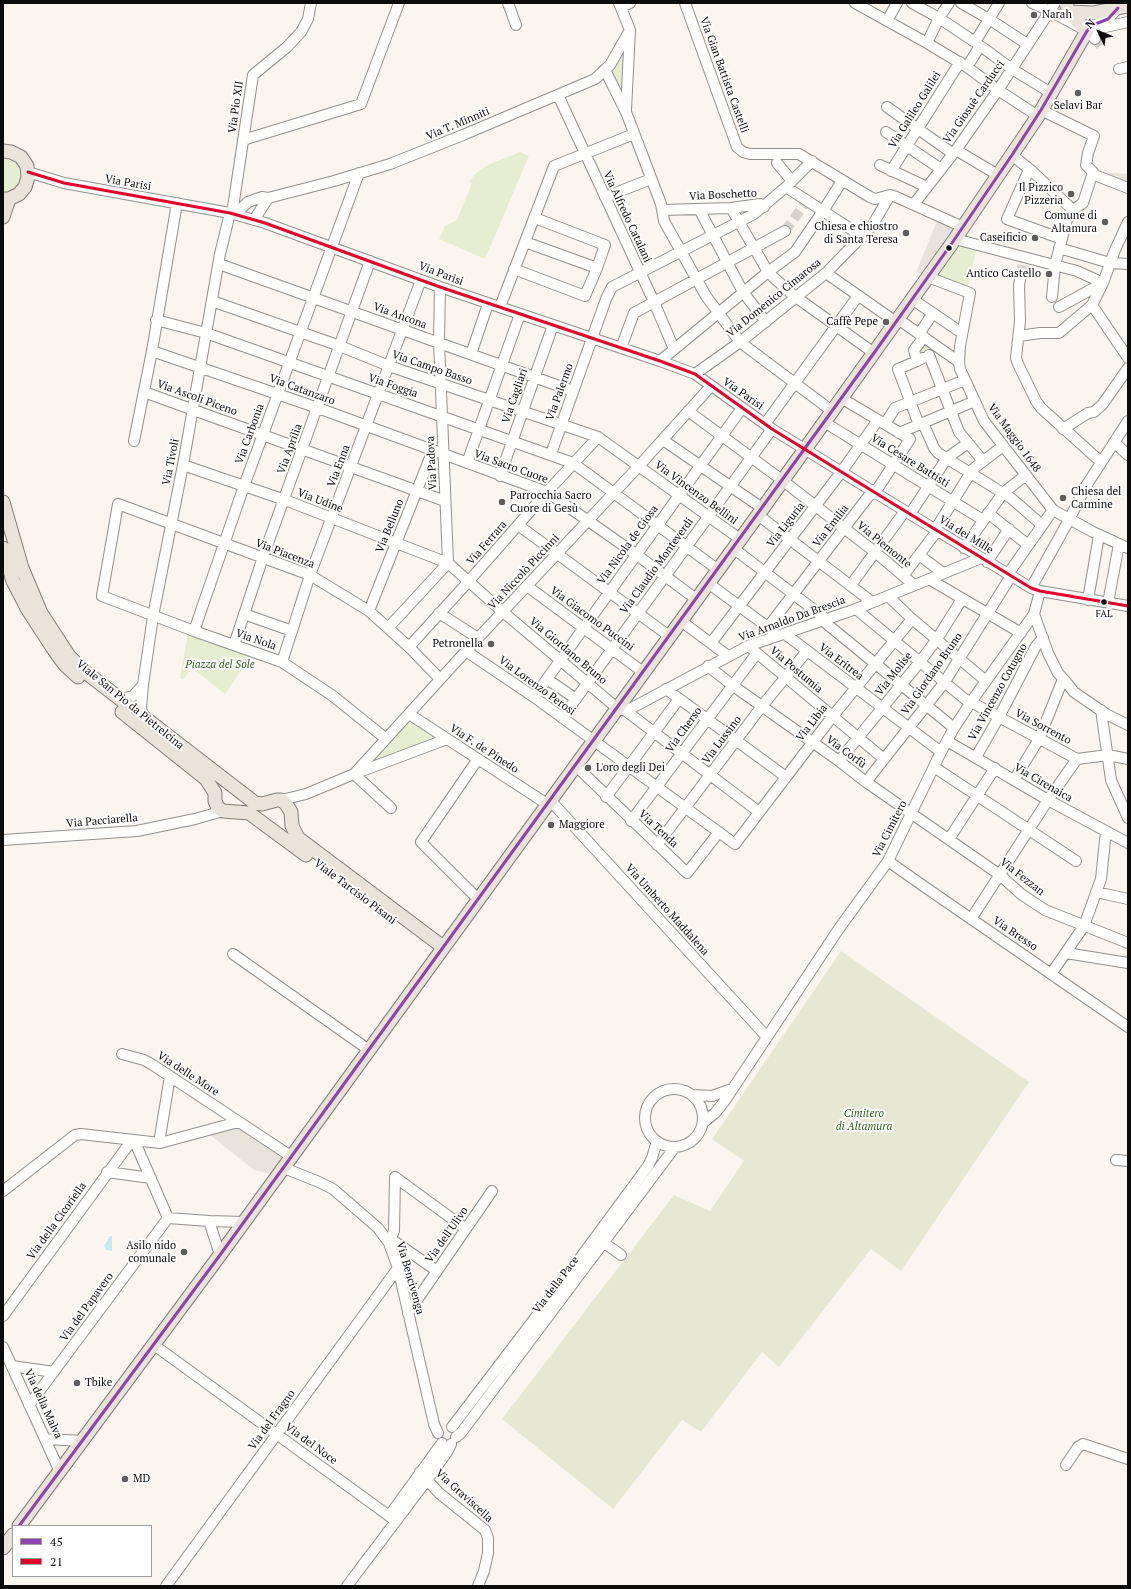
<!DOCTYPE html>
<html>
<head>
<meta charset="utf-8">
<style>
	body { margin:0 }
	#map { position:relative; width:1131px; height:1589px; overflow:hidden; background:#faf6ef; font-family:"PT Serif",serif }
	canvas { display:block }
	.frame { position:absolute; inset:0; border:4px solid #0b0b0b; pointer-events:none }
	.legend { position:absolute; left:12px; top:1525px; width:140px; height:52px; box-sizing:border-box; background:#fff; border:1px solid #9d9d9d; margin:0; padding:5px 7px; list-style:none; font-size:12px; color:#0b0b0b }
	.legend li { display:flex; align-items:center; gap:8px; height:20px }
	.legend b { width:20px; border:1px solid #9d9d9d }
	.north { position:absolute; left:1079px; top:12px; width:40px; height:40px; -webkit-text-stroke:3px #fff; paint-order:stroke; rotate:313deg; font-size:11px; font-weight:700; line-height:16px; text-align:center; color:#0b0b0b }
	.north::after { content:''; display:block; margin:auto; width:14px; height:18px; background:#0b0b0b; clip-path:polygon(50% 0,100% 100%,50% 72%,0 100%) }
</style>
</head>
<body>
<div id="map">
<canvas width="1131" height="1589"></canvas>
<div class="frame"></div>
<ul class="legend">
<li><b style="height:5px;background:#8e44ad"></b>45</li>
<li><b style="height:5px;background:#e4002b"></b>21</li>
</ul>
<div class="north">N</div>
</div>
<script>
const g = document.querySelector('canvas').getContext('2d');
g.lineJoin = 'round';
function fillPath(path, color) { g.fillStyle = color; g.fill(path, 'evenodd'); }
const poly = rows => new Path2D(rows.map(r => 'M' + r).join(''));
function stroke(path, color, width, dash) { g.strokeStyle = color; g.lineWidth = width; g.lineCap = dash ? 'butt' : 'round'; g.setLineDash(dash || []); g.stroke(path); }
function write(font, color, halo, rows, align = 'center') {
  g.font = font + ' "PT Serif",serif'; g.lineWidth = 4; g.setLineDash([]); g.textBaseline = 'middle'; g.strokeStyle = halo; g.fillStyle = color; for (const [text, x, y, turn = 0] of rows) {
    g.save(); g.translate(x, y); g.rotate((+turn || 0) * Math.PI / 180); g.textAlign = isNaN(turn) ? turn : align; if (halo) g.strokeText(text, 0, 0); g.fillText(text, 0, 0); g.restore();
  }
}
const green = poly([
	[625,55,623,88,617,87,610,72,619,56],
	[520,152,529,156,485,259,439,239,445,226,457,220,472,183,469,182,470,180,476,173,490,164],
	[3,159,10,160,17,164,22,176,17,188,10,193,3,194],
	[957,243,977,248,967,289,935,276],
	[924,339,940,350,918,359,915,351],
	[188,633,252,655,225,694,192,668,183,680,180,678],
	[410,720,440,738,374,761]
]);
const cemetery = poly([
	[841,951,1029,1082,901,1271,871,1249,779,1367,762,1352,701,1432,682,1420,613,1509,502,1419,674,1195,710,1211,744,1161,712,1139]
]);
const plaza = poly([
	[1099,172,1128,174,1128,188],
	[939,216,959,225,926,275,916,272],
	[238,1122,292,1157,278,1176,254,1170,205,1131]
]);
const water = poly([
	[110,1236,112,1236,112,1251,106,1250,104,1246]
]);
const minorTunnel = poly([
	[1095,39,1101,46],
	[785,231,804,205],
	[1021,275,1023,264]
]);
const minor = poly([
	[508,3,516,25],
	[619,3,630,30,626,110],
	[685,3,737,147,743,152,750,154,799,154,870,197,875,199,890,195,894,196,963,227],
	[855,3,927,43,967,67,998,90,1038,116],
	[912,3,939,18,975,42,1012,69,1051,93],
	[961,3,989,19,1027,44],
	[1032,3,1050,11,1087,31,1095,39],
	[621,7,630,3],
	[887,21,897,3],
	[1093,26,1108,19,1118,8],
	[1087,31,1128,22],
	[975,42,999,3],
	[927,43,939,18,949,3],
	[967,67,980,46],
	[1119,69,1128,67],
	[605,70,626,112,661,204,664,221,706,296,740,342,832,411],
	[558,95,654,302,674,349],
	[887,107,952,153],
	[1041,110,1094,136,1088,153,1086,165,1093,172,1083,203,1073,210,1068,216,1055,265,1052,297],
	[886,132,941,169],
	[243,140,361,104,399,3],
	[956,150,998,175],
	[1012,155,1033,172,1073,210],
	[777,163,792,181],
	[880,165,927,187],
	[891,171,960,62],
	[28,172,64,183,230,213,265,223,440,287,660,361,695,374,772,429,874,492,1031,588,1040,591,1128,606],
	[1028,172,1007,219,1062,239],
	[1092,174,1128,188],
	[786,187,863,237],
	[605,197,651,179],
	[268,198,334,181,390,164,463,135,595,79,610,65,630,30],
	[914,204,956,150,998,90,1055,3],
	[731,208,768,272,773,277,793,295,874,353],
	[699,209,743,292,766,322],
	[663,210,731,208,760,204,764,207],
	[232,214,253,75,287,47,301,32,308,19,311,3],
	[235,214,248,202,262,197,268,198,254,220],
	[955,239,1077,271,1103,283],
	[525,242,597,268],
	[1059,248,1110,263,1128,264],
	[219,264,573,391],
	[514,269,585,296,597,268,605,245,535,218],
	[826,273,896,322],
	[1021,275,1019,285,1020,321,1016,358,1018,364,1036,401,1041,408,1101,462],
	[928,277,970,293,960,346,959,362,960,369,984,421,1053,510,1093,532,1128,548],
	[440,287,439,342,448,563],
	[912,299,962,333],
	[212,301,340,346,389,366,598,437,740,539],
	[1092,305,1128,358],
	[500,307,554,166,634,134],
	[1059,307,1103,283],
	[898,319,959,362],
	[156,320,206,333,573,463,717,569],
	[919,334,933,313],
	[1019,336,1040,333,1059,333,1092,305,1103,283,1115,250,1128,222],
	[621,348,634,313,785,231],
	[152,351,318,408,547,492,637,555,696,599],
	[471,354,488,304],
	[929,355,959,432,983,461],
	[923,358,917,361,914,350,924,337],
	[660,361,768,272,795,252,823,211,842,181],
	[917,361,898,369,919,425],
	[695,374,740,342,826,273,872,226,890,195],
	[144,392,445,501],
	[688,411,782,480,875,552,914,585],
	[824,422,983,520],
	[923,423,934,448,938,453,1011,498,1042,525],
	[765,424,858,296],
	[885,424,895,408,965,380],
	[1063,429,1088,413,1094,412,1102,405,1128,368],
	[899,433,975,401],
	[663,440,762,508],
	[134,441,152,351,177,203],
	[1114,442,1128,455],
	[551,454,606,299,612,287,754,214,786,187,812,161],
	[467,463,520,314],
	[183,465,285,500,448,563,503,612,617,708,626,711,748,646,856,609,981,558],
	[500,476,553,325],
	[988,513,1028,545],
	[910,514,947,458,968,443],
	[758,515,872,602],
	[518,525,669,636],
	[935,530,973,469,1003,446],
	[733,548,826,619],
	[964,548,1003,493,1026,475],
	[919,555,943,573],
	[987,562,1009,529],
	[1008,574,1053,510],
	[903,576,937,531],
	[929,579,1021,633],
	[708,583,773,631],
	[851,585,905,511],
	[527,586,643,672],
	[1031,588,1069,520,1086,486,1128,421],
	[888,596,912,619,986,681],
	[1088,600,1099,535],
	[1108,603,1119,544],
	[856,609,966,700,971,702,1077,759,1108,755,1128,759],
	[369,611,433,450],
	[439,613,478,638],
	[244,614,292,631],
	[1034,614,1048,653,1058,673,1067,683,1074,692,1106,714,1128,725],
	[822,620,954,728],
	[681,621,728,656],
	[768,627,868,497,878,488,910,439,841,398],
	[388,628,448,563],
	[194,631,244,486,359,173],
	[785,634,941,752],
	[711,643,842,471,878,420],
	[234,645,263,557,370,261],
	[409,647,468,582,547,492,598,437],
	[752,649,884,759],
	[466,651,534,697,735,844,832,717,912,619],
	[282,662,310,575,421,280],
	[708,666,732,685,839,761,866,782,1000,875,1021,894,1045,910,1128,943],
	[547,679,576,699],
	[666,689,786,777],
	[534,697,742,408],
	[121,699,133,696,143,685],
	[1101,710,1111,780,1128,818],
	[626,711,759,812],
	[409,714,547,804],
	[143,717,141,707,143,685,153,616,183,465,220,254,230,213],
	[562,718,772,429],
	[385,738,333,696,282,662,194,631,102,596,118,504,310,575,369,611,409,647,440,679],
	[947,741,1048,800,1128,843],
	[976,757,999,717,1036,646,1043,638],
	[839,761,919,663,937,639,962,599],
	[575,765,687,873,719,832],
	[934,767,1076,861],
	[354,774,466,651,638,467,711,386],
	[354,774,391,808],
	[1014,780,1039,739,1063,679],
	[866,782,944,683,1011,576],
	[606,797,679,699],
	[281,800,306,794,354,774,447,739],
	[550,800,767,1037],
	[631,821,757,653],
	[949,839,995,768],
	[3,840,137,831,195,819,223,811],
	[657,845,762,706,807,651],
	[888,861,922,885,1128,1027],
	[1096,892,1128,899],
	[478,899,421,842,478,759],
	[971,919,1048,800,1077,759],
	[1066,953,1128,963],
	[233,954,369,1050],
	[1051,974,1084,926,1101,879,1106,831],
	[122,1054,144,1060,153,1065,292,1157],
	'645 1118a29 29 0 1 1 58 0a29 29 0 1 1-58 0Z',
	[693,1095,712,1096,732,1089],
	[704,1122,715,1113,724,1102,838,930,888,861,941,752,954,728,971,702,1034,614,1040,591],
	[134,1140,168,1218,209,1221],
	[159,1143,170,1076],
	[1116,1160,1128,1161],
	[284,1168,319,1182,333,1189,378,1228,389,1243,398,1268,434,1424,438,1433],
	[107,1172,151,1178],
	[395,1177,466,1229],
	[3,1191,75,1135,81,1134,160,1143,238,1122],
	[391,1239,437,1271],
	[599,1239,621,1255],
	[389,1243,394,1231,395,1177],
	[220,1255,209,1221,244,1222],
	[408,1313,492,1191],
	[3,1316,132,1140],
	[154,1345,396,1521],
	[3,1347,60,1472],
	[12,1366,54,1372],
	[29,1405,168,1218],
	[452,1427,561,1284,648,1166,652,1158,657,1141],
	[456,1437,461,1433,675,1147],
	[46,1439,83,1441],
	[1066,1465,1078,1447,1083,1444,1128,1459],
	[420,1472,439,1493,485,1530,488,1538,488,1553,484,1571,478,1586],
	[389,1516,442,1443],
	[166,1586,398,1268],
	[347,1586,427,1480,447,1452,451,1444]
]);
const major = poly([
	[1069,12,1093,13,1128,6],
	[3,151,11,152,21,157,27,166,28,177,25,187,19,194,9,199,3,199],
	[3,217,9,199],
	[3,502,22,568,41,613,69,656,84,671,255,803,262,804,277,800,281,800,286,804,291,812,292,826,298,838,443,947],
	[3,548,13,581,28,610,54,650,65,665,78,677],
	[122,712,206,779,215,793,215,801,218,808,223,811,249,813,306,855],
	[19,1526,220,1255,758,515,955,239,1038,116,1087,31,1069,12,1066,3],
	[3,1548,13,1535]
]);
const bus1 = poly([
	[19,1526,220,1255,874,353,952,243,1012,155,1041,110,1087,31,1093,25,1108,19,1118,8]
]);
const bus2 = poly([
	[28,172,64,183,230,213,265,223,440,287,660,361,695,374,772,429,874,492,1031,588,1040,591,1128,606]
]);
const markers = [
	[1034,15,4,"#5f5d5b"],
	[1078,93,4,"#5f5d5b"],
	[1071,194,4,"#5f5d5b"],
	[1105,222,4,"#5f5d5b"],
	[906,233,4,"#5f5d5b"],
	[1035,238,4,"#5f5d5b"],
	[949,248,3.5,"#0b0b0b"],
	[1049,274,4,"#5f5d5b"],
	[886,322,4,"#5f5d5b"],
	[1063,498,4,"#5f5d5b"],
	[502,502,4,"#5f5d5b"],
	[1104,602,3.5,"#0b0b0b"],
	[491,644,4,"#5f5d5b"],
	[588,768,4,"#5f5d5b"],
	[551,825,4,"#5f5d5b"],
	[184,1252,4,"#5f5d5b"],
	[77,1383,4,"#5f5d5b"],
	[125,1479,4,"#5f5d5b"]
];
const busNames = [
	["FAL",1104,614]
];
const poiNames = [
	["Narah",1042,15,"left"],
	["Selavi Bar",1078,106,"center"],
	["Il Pizzico",1063,188],
	["Pizzeria",1063,201],
	["Comune di",1097,216],
	["Altamura",1097,229],
	["Chiesa e chiostro",898,227],
	["di Santa Teresa",898,240],
	["Caseificio",1027,238],
	["Antico Castello",1041,274],
	["Caffè Pepe",878,322],
	["Chiesa del",1071,492,"left"],
	["Carmine",1071,505,"left"],
	["Parrocchia Sacro",510,496,"left"],
	["Cuore di Gesù",510,509,"left"],
	["Petronella",483,644],
	["L'oro degli Dei",596,768,"left"],
	["Maggiore",559,825,"left"],
	["Asilo nido",176,1246],
	["comunale",176,1259],
	["Tbike",85,1383,"left"],
	["MD",133,1479,"left"]
];
const streetNames = [
	["Via Gian Battista Castelli",724,75,70],
	["Via Giosuè Carducci",974,102,-55],
	["Via Pio XII",236,107,-82],
	["Via Galileo Galilei",915,110,-58],
	["Via T. Minniti",458,124,-23],
	["Via Parisi",128,183,10],
	["Via Boschetto",723,195,-3],
	["Via Alfredo Catalani",627,217,65],
	["Via Parisi",441,274,21],
	["Via Domenico Cimarosa",774,298,-39],
	["Via Ancona",400,316,20],
	["Via Campo Basso",432,368,19],
	["Via Foggia",393,386,19],
	["Via Catanzaro",302,390,20],
	["Via Palermo",560,392,-70],
	["Via Parisi",743,394,35],
	["Via Cagliari",515,396,-71],
	["Via Ascoli Piceno",197,398,20],
	["Via Carbonia",250,434,-70],
	["Via Maggio 1648",1014,438,54],
	["Via Aprilia",290,449,-70],
	["Via Cesare Battisti",910,461,32],
	["Via Tivoli",171,462,-79],
	["Via Padova",432,463,-93],
	["Via Enna",339,466,-69],
	["Via Sacro Cuore",511,467,20],
	["Via Vincenzo Bellini",696,493,36],
	["Via Udine",320,501,21],
	["Via Liguria",786,525,-52],
	["Via Belluno",390,526,-68],
	["Via Emilia",831,526,-52],
	["Via dei Mille",966,535,32],
	["Via Ferrara",487,543,-49],
	["Via Nicola de Giosa",628,545,-54],
	["Via Piemonte",884,545,39],
	["Via Piacenza",285,554,21],
	["Via Claudio Monteverdi",657,566,-54],
	["Via Niccolò Piccinni",524,572,-47],
	["Via Giacomo Puccini",592,619,36],
	["Via Arnaldo Da Brescia",792,619,-20],
	["Via Nola",256,640,19],
	["Via Giordano Bruno",568,651,40],
	["Via Eritrea",841,662,37],
	["Via Postumia",796,670,40],
	["Via Molise",894,674,-52],
	["Via Giordano Bruno",932,674,-55],
	["Via Lorenzo Perosi",537,686,36],
	["Via Vincenzo Cotugno",998,692,-61],
	["Viale San Pio da Pietrelcina",130,705,39],
	["Via Libia",812,723,-52],
	["Via Sorrento",1043,727,28],
	["Via Cherso",684,730,-54],
	["Via Lussino",722,740,-53],
	["Via F. de Pinedo",484,749,33],
	["Via Corfù",846,752,36],
	["Via Cirenaica",1043,783,30],
	["Via Pacciarella",102,821,-5],
	["Via Tenda",658,829,43],
	["Via Cimitero",890,829,-63],
	["Via Fezzan",1022,877,38],
	["Viale Tarcisio Pisani",355,892,37],
	["Via Umberto Maddalena",667,910,48],
	["Via Bresso",1015,934,34],
	["Via delle More",188,1074,33],
	["Via della Cicoriella",57,1221,-54],
	["Via dell'Ulivo",447,1235,-55],
	["Via Bencivenga",410,1278,74],
	["Via della Pace",556,1285,-53],
	["Via del Papavero",87,1307,-54],
	["Via della Malva",43,1404,65],
	["Via del Fragno",272,1420,-54],
	["Via del Noce",311,1444,36],
	["Via Graviscella",464,1496,42]
];
const parkNames = [
	["Piazza del Sole",220,665],
	["Cimitero",864,1114],
	["di Altamura",864,1127]
];
fillPath(green, '#e6edd0');
fillPath(cemetery, '#e7e8d4');
fillPath(plaza, '#e9e4db');
fillPath(water, '#c8e9f0');
stroke(minorTunnel, '#d6d3cd', 10, [10, 5]);
stroke(minor, '#93918e', 12);
stroke(major, '#807e7b', 15);
stroke(minor, '#fefefd', 10);
stroke(major, '#eae3d9', 13);
stroke(bus1, '#8e44ad', 3);
stroke(bus2, '#e4002b', 3);
for (const [x, y, r, color] of markers) { const dot = new Path2D(); dot.arc(x, y, r, 0, 2 * Math.PI); g.fillStyle = color; g.fill(dot); stroke(dot, '#fff', 1.5); }
write('10px', '#0b0b0b', '#fff', busNames);
write('11px', '#0b0b0b', '#fff', poiNames, 'right');
write('11px', '#0b0b0b', '#fff', streetNames);
write('italic 11px', '#375e21', '#fff', parkNames);
</script>
</body>
</html>
